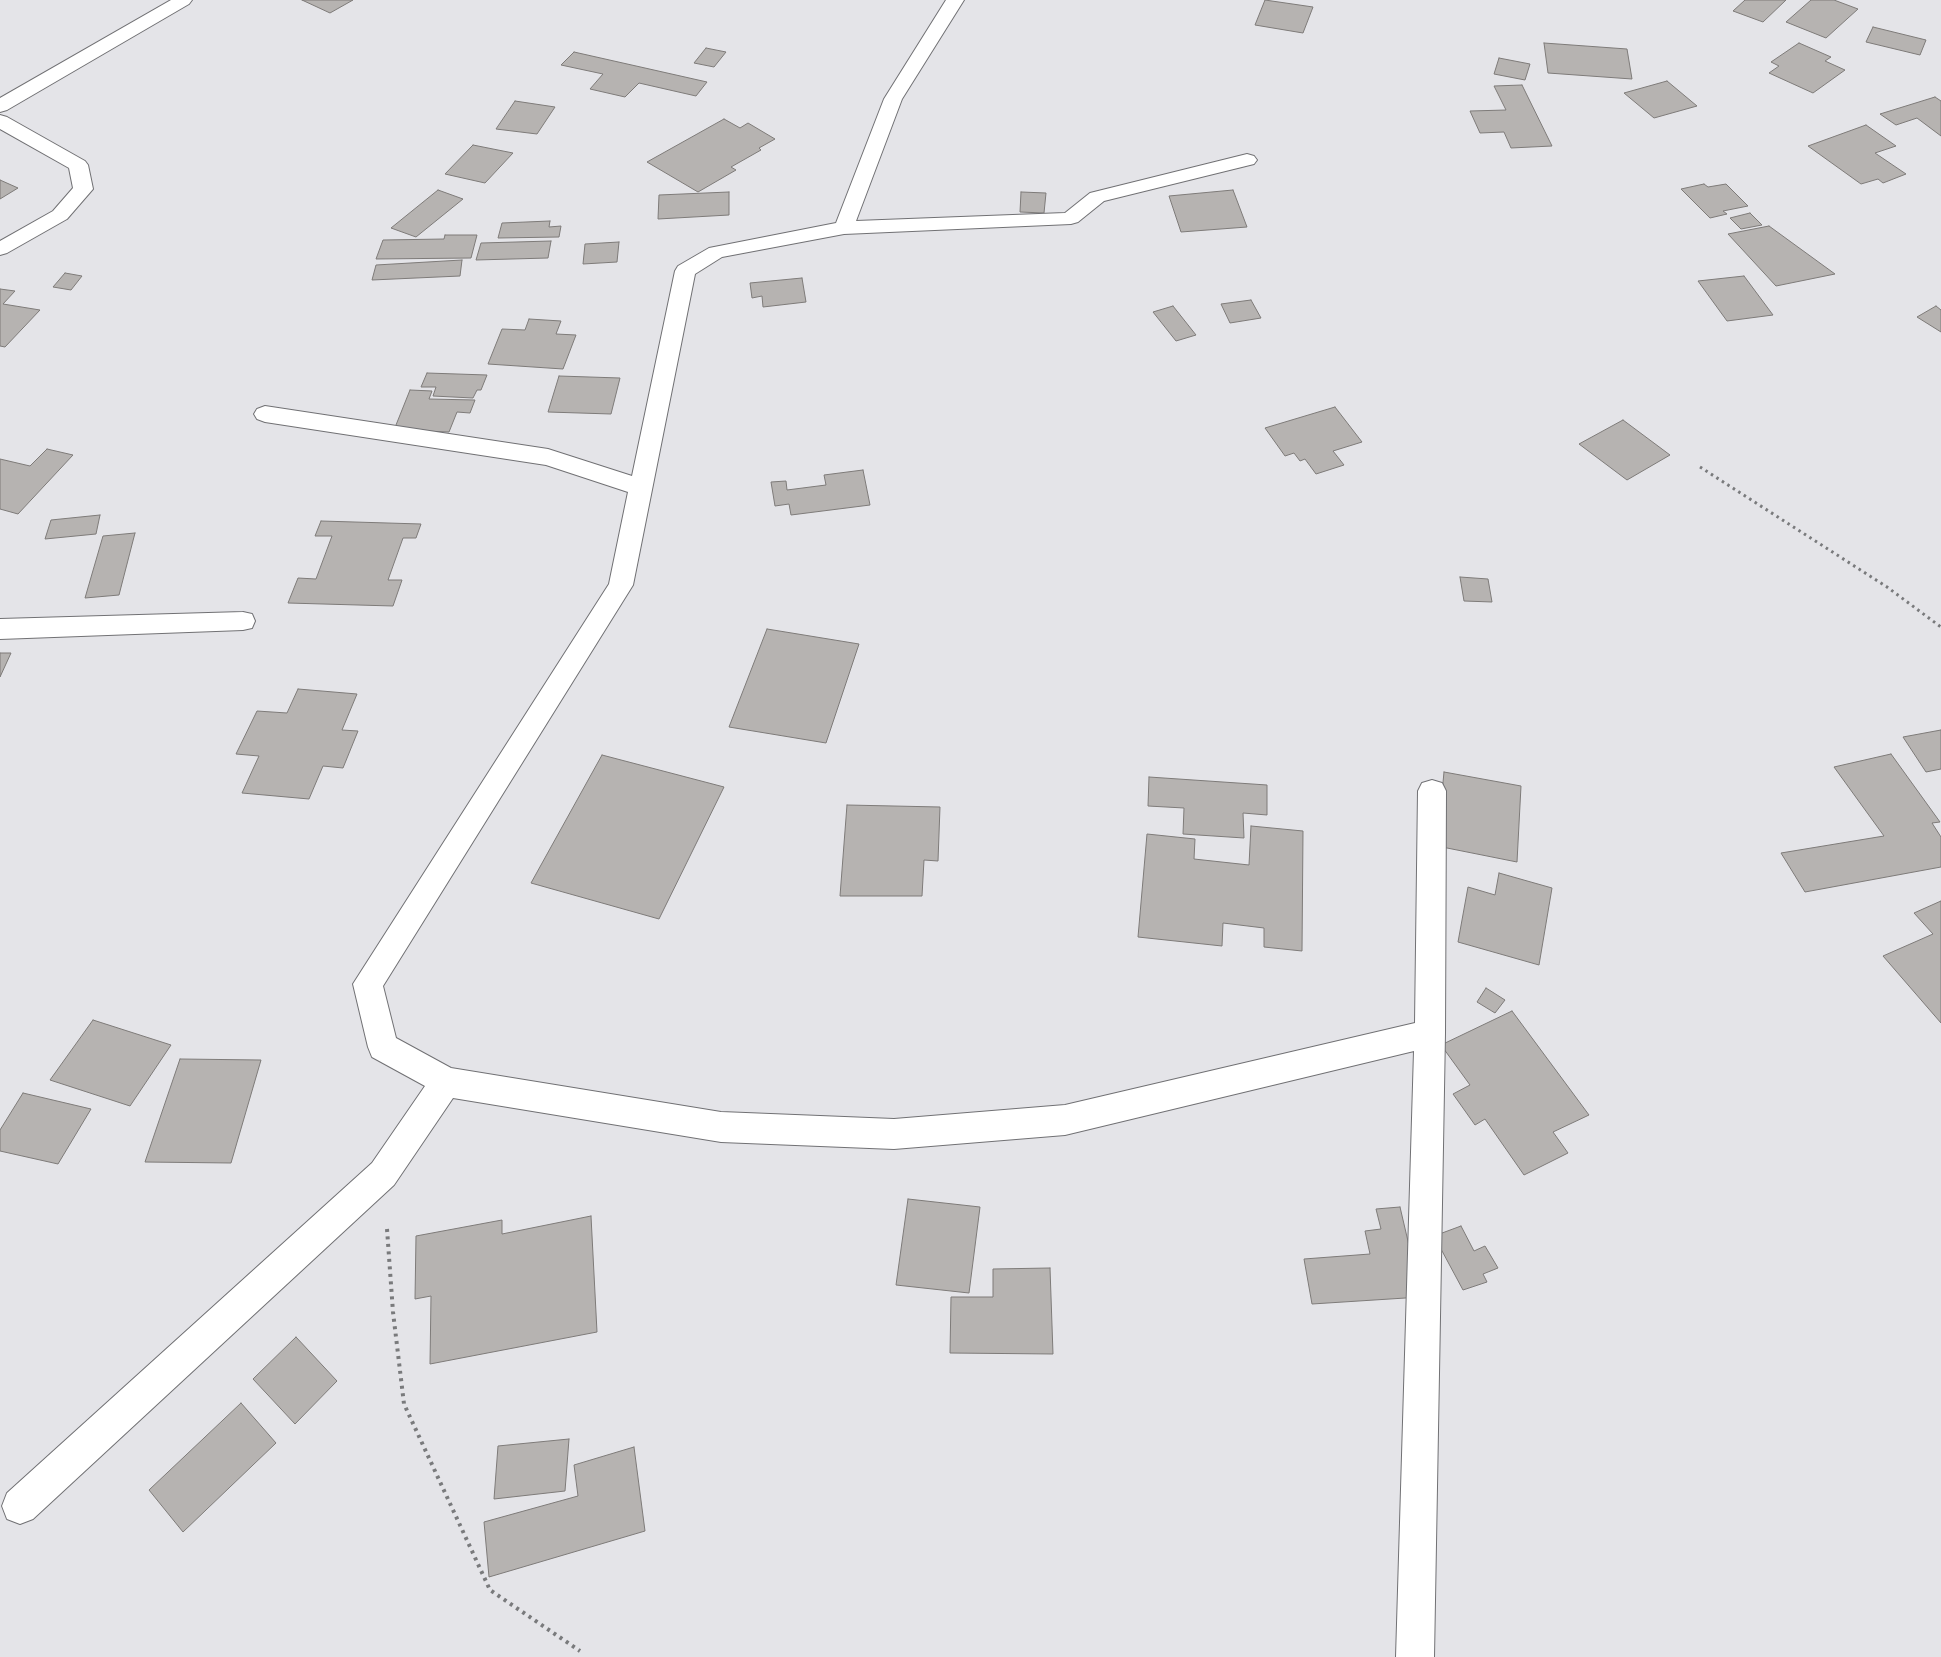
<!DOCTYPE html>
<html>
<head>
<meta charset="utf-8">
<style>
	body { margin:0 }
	canvas { display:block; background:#e4e4e8 }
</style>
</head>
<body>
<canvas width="1941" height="1657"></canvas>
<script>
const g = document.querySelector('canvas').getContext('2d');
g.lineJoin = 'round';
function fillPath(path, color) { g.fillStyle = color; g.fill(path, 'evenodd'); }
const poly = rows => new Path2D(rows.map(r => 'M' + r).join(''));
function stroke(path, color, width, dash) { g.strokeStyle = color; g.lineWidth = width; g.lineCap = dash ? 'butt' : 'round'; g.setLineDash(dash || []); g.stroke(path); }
const building = poly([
	[302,0,353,0,330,13,302,0],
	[1265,0,1313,7,1303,33,1255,25,1265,0],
	[1745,0,1786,0,1763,22,1733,11,1745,0],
	[1811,0,1834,0,1858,9,1826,38,1786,22,1811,0],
	[1873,27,1926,40,1920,55,1866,42,1873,27],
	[1544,43,1627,49,1632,79,1548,73,1544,43],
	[1799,43,1831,57,1825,61,1845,70,1813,93,1769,73,1779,66,1771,62,1799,43],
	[706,48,726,52,714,67,694,63,706,48],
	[574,52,707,82,696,96,639,83,625,97,590,89,603,74,561,65,574,52],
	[1499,58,1530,64,1525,80,1494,74,1499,58],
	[1667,81,1697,106,1654,118,1624,93,1667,81],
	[1522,85,1552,146,1511,148,1504,132,1480,133,1470,111,1506,110,1494,86,1522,85],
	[1935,97,1941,101,1941,136,1917,118,1896,125,1880,114,1935,97],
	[515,101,555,107,537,134,496,129,515,101],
	[724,119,740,128,748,123,775,139,759,148,761,150,731,167,736,170,698,192,647,162,724,119],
	[1866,125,1896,146,1875,153,1906,174,1883,183,1878,179,1861,184,1808,146,1866,125],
	[473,145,513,153,485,183,445,174,473,145],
	[0,180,18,188,0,199,0,180],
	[1704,184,1708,187,1726,184,1748,206,1723,211,1727,214,1710,218,1681,189,1704,184],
	[438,190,463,199,416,237,391,228,438,190],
	[1233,190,1247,227,1181,232,1169,196,1233,190],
	[729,192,729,215,658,219,659,195,729,192],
	[1021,192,1046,193,1044,213,1020,212,1021,192],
	[1750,213,1762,225,1741,229,1730,218,1750,213],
	[550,221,549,227,561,226,559,237,498,238,502,223,550,221],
	[1769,226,1835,274,1776,286,1728,234,1769,226],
	[445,235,477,235,471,258,376,259,383,240,444,239,445,235],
	[551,241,548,258,476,260,481,243,551,241],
	[619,242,617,262,583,264,585,244,619,242],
	[462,260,460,276,372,280,376,265,462,260],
	[65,273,82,276,71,290,53,287,65,273],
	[1744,276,1773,315,1727,321,1698,281,1744,276],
	[802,278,806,302,763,307,762,296,752,298,750,283,802,278],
	[0,289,15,291,3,304,40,310,5,347,0,346,0,289],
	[1251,300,1261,318,1230,323,1221,304,1251,300],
	[1173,306,1196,335,1176,341,1153,312,1173,306],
	[1936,306,1941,310,1941,332,1917,317,1936,306],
	[529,319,561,321,556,334,576,335,563,369,488,364,502,329,525,330,529,319],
	[427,373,487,375,481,390,477,390,473,398,433,396,436,387,421,387,427,373],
	[559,376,620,378,611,414,548,412,559,376],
	[410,390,432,391,429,399,475,400,470,413,457,412,449,432,394,430,410,390],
	[1335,407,1362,442,1333,451,1344,465,1316,474,1305,459,1300,461,1294,453,1285,456,1265,428,1335,407],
	[1623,420,1670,455,1627,480,1579,444,1623,420],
	[47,449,73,455,18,514,0,509,0,459,30,466,47,449],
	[863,470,870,505,791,515,789,504,775,506,771,482,786,481,787,490,826,485,824,475,863,470],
	[100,515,96,534,45,539,51,520,100,515],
	[321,521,421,524,416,538,403,538,388,580,402,580,393,606,288,603,298,578,316,579,332,536,315,536,321,521],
	[135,533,119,595,85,598,103,536,135,533],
	[1460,577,1488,579,1492,602,1464,601,1460,577],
	[767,629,859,644,826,743,729,727,767,629],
	[0,653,11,653,0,677,0,653],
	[298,689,357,694,342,730,358,731,343,768,323,766,309,799,242,793,259,756,236,754,257,711,287,713,298,689],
	[1941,730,1941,769,1926,772,1903,737,1941,730],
	[1891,754,1940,822,1932,823,1941,837,1941,867,1805,892,1781,853,1884,836,1834,767,1891,754],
	[602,755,724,787,659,919,531,883,602,755],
	[1444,772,1521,786,1517,862,1437,846,1444,772],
	[1149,777,1267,785,1267,815,1243,813,1244,838,1183,834,1184,808,1148,806,1149,777],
	[847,805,940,807,938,861,924,860,922,896,840,896,847,805],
	[1251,826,1303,831,1302,951,1264,947,1264,928,1223,923,1222,946,1138,937,1147,834,1195,839,1194,859,1249,865,1251,826],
	[1499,873,1552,888,1539,965,1458,942,1468,887,1495,895,1499,873],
	[1941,901,1941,1023,1883,956,1933,934,1914,913,1941,901],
	[1486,988,1505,1000,1495,1013,1477,1002,1486,988],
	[1512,1011,1589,1115,1553,1132,1568,1153,1524,1175,1485,1119,1475,1125,1453,1094,1470,1085,1441,1045,1512,1011],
	[93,1020,171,1045,130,1106,50,1080,93,1020],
	[180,1059,261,1060,231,1163,145,1162,180,1059],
	[23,1093,91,1109,58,1164,0,1151,0,1130,23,1093],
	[908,1199,980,1207,969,1293,896,1285,908,1199],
	[1400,1207,1421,1297,1312,1304,1304,1259,1370,1254,1365,1231,1381,1229,1376,1209,1400,1207],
	[591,1216,597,1332,430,1364,431,1296,415,1299,416,1236,502,1220,502,1234,591,1216],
	[1461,1226,1474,1251,1485,1246,1498,1268,1483,1274,1487,1282,1463,1290,1434,1236,1461,1226],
	[1050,1268,1053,1354,950,1353,951,1297,993,1297,993,1269,1050,1268],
	[296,1337,337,1381,295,1424,253,1379,296,1337],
	[241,1403,276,1443,183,1532,149,1490,241,1403],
	[569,1439,565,1491,494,1499,498,1446,569,1439],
	[634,1447,645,1531,489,1577,484,1522,578,1496,574,1465,634,1447]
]);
const pathFar1 = poly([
	[1700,467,1887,587,1941,627]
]);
const path = poly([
	[387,1229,393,1312,404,1404,490,1590,580,1651]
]);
const street = poly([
	[171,0,192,0,189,4,7,110,0,112,0,98,171,0],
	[946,0,964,0,902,99,856,221,1065,213,1090,193,1247,154,1254,156,1257,160,1254,164,1104,201,1078,222,1071,224,844,234,722,257,695,274,633,585,383,986,396,1038,451,1068,721,1112,894,1119,1065,1105,1415,1023,1418,791,1422,783,1432,780,1442,783,1446,791,1445,1033,1434,1657,1396,1657,1414,1051,1065,1135,894,1149,721,1142,453,1098,394,1185,33,1519,20,1524,7,1519,2,1506,7,1493,372,1163,425,1086,372,1057,368,1047,353,984,609,584,628,492,546,465,265,422,257,419,254,414,257,409,265,406,548,449,632,476,675,271,678,266,709,248,836,223,884,99,946,0],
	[0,115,7,117,85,161,88,165,93,189,67,219,7,253,0,255,0,241,53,211,73,188,69,168,0,129,0,115],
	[243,612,252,614,255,621,252,628,243,630,0,639,0,619,243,612]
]);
fillPath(building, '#b6b3b1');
stroke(building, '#7e7b79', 1);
stroke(street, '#717174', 2);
stroke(pathFar1, '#797a7c', 3, [2.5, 4]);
stroke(path, '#797a7c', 4, [3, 4.5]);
fillPath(street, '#fff');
</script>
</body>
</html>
